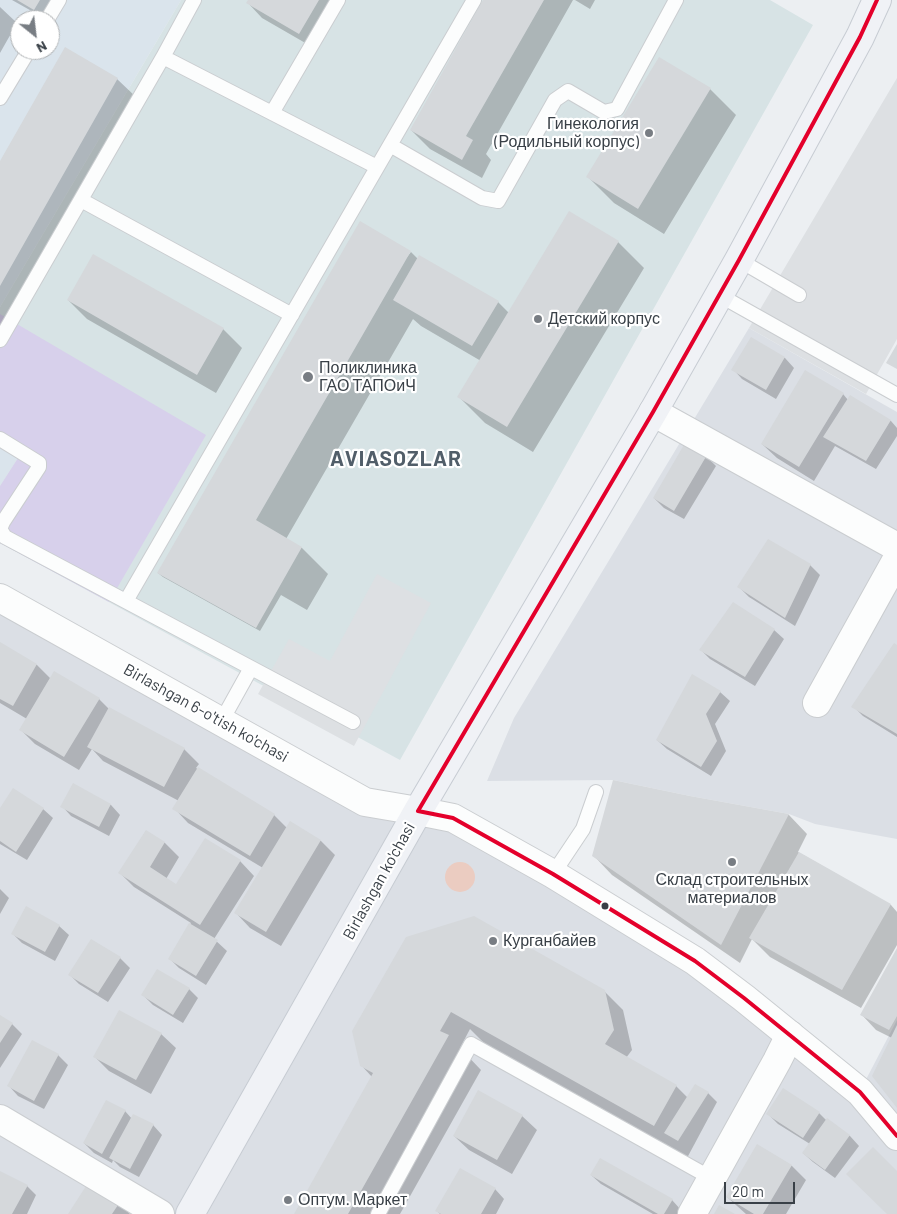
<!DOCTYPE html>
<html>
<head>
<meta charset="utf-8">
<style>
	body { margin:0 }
	#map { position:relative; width:897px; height:1214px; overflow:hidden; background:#eceff2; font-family:Barlow,sans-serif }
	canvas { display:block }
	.north { position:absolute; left:10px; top:10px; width:50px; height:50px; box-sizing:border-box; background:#fff; border:1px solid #b0b3b5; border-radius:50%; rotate:151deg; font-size:14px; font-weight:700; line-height:20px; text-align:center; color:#394047 }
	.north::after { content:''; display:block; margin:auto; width:18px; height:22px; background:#787d83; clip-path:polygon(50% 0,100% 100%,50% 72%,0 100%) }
	.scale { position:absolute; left:724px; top:1182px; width:71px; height:22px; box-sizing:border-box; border:2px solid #394047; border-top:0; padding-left:6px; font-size:15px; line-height:18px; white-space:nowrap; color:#394047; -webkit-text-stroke:4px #fff; paint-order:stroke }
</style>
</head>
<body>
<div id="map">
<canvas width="897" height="1214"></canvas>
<div class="north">N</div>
<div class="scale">20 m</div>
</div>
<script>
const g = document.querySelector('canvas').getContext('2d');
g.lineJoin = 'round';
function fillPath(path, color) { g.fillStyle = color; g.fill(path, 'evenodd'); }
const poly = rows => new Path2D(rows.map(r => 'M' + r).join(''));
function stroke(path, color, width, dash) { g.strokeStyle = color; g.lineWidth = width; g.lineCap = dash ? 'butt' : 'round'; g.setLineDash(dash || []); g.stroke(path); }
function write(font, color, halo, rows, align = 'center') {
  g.font = font + ' Barlow,sans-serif'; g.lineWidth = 4.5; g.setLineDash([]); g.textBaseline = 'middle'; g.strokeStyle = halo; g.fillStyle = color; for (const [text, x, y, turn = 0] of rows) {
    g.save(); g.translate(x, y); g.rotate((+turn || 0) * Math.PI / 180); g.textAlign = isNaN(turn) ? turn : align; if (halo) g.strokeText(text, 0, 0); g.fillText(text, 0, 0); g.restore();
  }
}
const residential = poly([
	[749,328,897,412,897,839,815,824,789,814,690,796,613,780,487,781,514,718],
	[0,598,365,802,418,811,553,874,860,1091,897,1020,897,1214,0,1214]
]);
const commercial = poly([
	[0,0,181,0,0,307],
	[20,20,50,20,50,50,20,50],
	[0,447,18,458,0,486]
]);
const medical = poly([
	[181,0,770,0,813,25,400,760,0,543,0,486,18,458,0,447,0,307]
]);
const green = poly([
	[0,314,206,435,109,602,0,543,0,486,18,458,0,447]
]);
const parking = poly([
	[897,78,897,339,866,394,749,328],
	[377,574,431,603,354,746,258,694,289,639,330,661]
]);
const water = poly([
	'445 877a15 15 0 1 1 30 0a15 15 0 1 1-30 0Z'
]);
const shadow = poly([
	[12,0,55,0,44,18],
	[250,0,342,0,314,48,262,18,248,3],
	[485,0,573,0,486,154,491,160,482,178,430,149,411,130],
	[575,0,595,0,590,9],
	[0,7,17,23,0,53],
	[117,79,136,97,0,337,0,164],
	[710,89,736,115,664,234,614,203,588,177],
	[618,242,644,268,533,452,485,423,459,397,481,361,421,326,413,319,286,539,302,548,328,574,307,610,281,595,260,631,163,577,158,573,411,252,418,259,498,302,509,313],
	[68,300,223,329,242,348,216,393,87,319],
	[751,339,785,358,794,368,776,399,742,379,733,369],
	[843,394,848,400,850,397,891,421,897,428,897,436,876,469,835,446,814,481,777,458,762,444],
	[706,456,716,466,684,519,664,508,654,498],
	[810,565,820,575,795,626,749,597,739,587],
	[774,630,784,639,755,686,710,659,700,649],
	[0,643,37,665,51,679,99,699,109,709,184,749,199,764,196,768,274,815,287,828,290,823,321,841,335,855,281,946,250,928,236,913,263,868,188,823,174,808,179,801,103,761,92,749,79,770,35,744,21,730,27,719,0,703],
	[897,647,897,737,863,716,853,706],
	[720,692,730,701,715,724,726,751,711,776,667,749,657,740],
	[73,785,111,805,120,815,109,836,71,816,62,806],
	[690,797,789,815,807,834,798,852,891,905,897,912,897,945,861,1008,770,957,752,939,740,963,612,875,594,856],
	[43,809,53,818,27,860,0,844,0,811],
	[146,831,165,843,179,857,166,879,177,886,240,861,254,876,214,939,227,951,206,985,179,968,170,959,191,923,134,887,120,873],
	[0,889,9,898,0,914],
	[59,926,69,935,55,961,22,943,13,934],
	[407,938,604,991,623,1010,632,1050,626,1058,676,1086,688,1098,708,1093,717,1102,687,1158,486,1045,470,1029,460,1048,481,1070,400,1214,295,1214,372,1077,361,1065],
	[897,950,897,1106,892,1038,876,1030,862,1015],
	[120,958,130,968,108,1002,79,984,70,975],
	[189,989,198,998,183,1023,153,1005,143,995],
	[0,1016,12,1024,22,1034,0,1068],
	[161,1034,176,1048,151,1094,109,1071,95,1057],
	[33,1042,58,1055,68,1065,44,1109,18,1096,9,1086],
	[125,1111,132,1119,153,1125,162,1135,139,1177,120,1167,113,1160,112,1163,94,1153,84,1143],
	[819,1113,827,1121,827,1120,850,1136,859,1146,835,1178,813,1162,803,1153,810,1144,778,1124,768,1114],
	[522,1116,537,1130,512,1174,469,1150,454,1136],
	[758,1146,792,1166,806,1180,786,1214,746,1214,727,1197],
	[0,1172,27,1186,36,1195,27,1214,0,1214],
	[591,1175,672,1200,681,1210,679,1214,653,1214,601,1184],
	[495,1189,504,1199,496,1214,440,1214,437,1211],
	[119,1203,130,1214,70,1214]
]);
const building = poly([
	[17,0,40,0,34,10],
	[248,0,319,0,299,34,246,3],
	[483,0,544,0,466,136,473,140,462,160,410,130],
	[65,47,118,78,0,286,0,161],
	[659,57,711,88,638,209,586,177],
	[569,211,619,241,507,427,457,397],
	[360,221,411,251,256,520,302,547,256,628,157,573],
	[93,254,224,328,197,375,67,300],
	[419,255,499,301,472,346,393,300],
	[751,337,785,357,766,390,731,370],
	[897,344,897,369,886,363],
	[805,370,844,393,799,467,761,444],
	[850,395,891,420,866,461,823,437],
	[685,443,707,455,674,511,653,498],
	[768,539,811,564,785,618,737,587],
	[733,602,775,629,745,677,699,650],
	[0,642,37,664,13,706,0,699],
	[894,643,897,645,897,734,851,707],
	[54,671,100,698,64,757,19,730],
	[692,674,721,691,706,714,717,741,701,767,656,740],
	[109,707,185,748,164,787,87,747],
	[198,767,275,814,250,856,172,809],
	[613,780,690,796,789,814,721,945,592,856],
	[73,783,111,804,99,827,60,807],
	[13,788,44,808,16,852,0,841,0,808],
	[290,821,321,840,266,932,234,913],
	[146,830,165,842,150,867,176,884,205,838,241,860,200,925,118,873],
	[799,852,891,904,842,990,749,938],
	[26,906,60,925,45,952,11,934],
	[474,916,605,990,614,1030,605,1044,677,1085,654,1126,451,1012,440,1031,449,1035,348,1214,294,1214,373,1073,360,1066,352,1031,406,937],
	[189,923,218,940,196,976,168,959],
	[91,939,121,957,98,993,68,975],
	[897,948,897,1016,889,1030,860,1015],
	[157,969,190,988,173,1015,141,995],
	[119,1010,162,1033,136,1080,93,1057],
	[0,1015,13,1023,0,1043],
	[897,1025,897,1108,872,1076],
	[32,1040,59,1054,34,1101,7,1086],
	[695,1084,709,1092,678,1141,664,1133],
	[783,1088,820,1112,803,1138,766,1114],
	[478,1090,523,1115,497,1160,453,1136],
	[106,1100,126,1110,102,1154,83,1143],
	[133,1114,154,1124,130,1169,109,1158],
	[827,1118,850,1135,825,1170,802,1153],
	[757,1144,792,1165,763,1214,754,1214,726,1197],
	[873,1147,897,1171,897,1214,887,1214,846,1174],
	[600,1158,673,1199,664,1214,658,1214,590,1175],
	[460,1168,496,1188,481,1214,441,1214,435,1211],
	[0,1171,28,1185,12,1214,0,1214],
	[88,1183,120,1202,112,1214,68,1214],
	[719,1205,735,1214,714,1214]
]);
const service = poly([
	[194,0,163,57,377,167],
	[47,20,59,0],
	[0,98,29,50],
	[272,113,338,0],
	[390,145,482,198,498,201,555,100,568,91,604,112,617,109,676,0],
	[81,200,292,315],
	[739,260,799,295],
	[719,295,897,395],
	[0,340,163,57],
	[0,439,39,463,39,467,3,522,0,529,5,537,353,722],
	[126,601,474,0],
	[221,722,251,668],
	[553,874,583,829,596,792],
	[378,1214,471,1044,711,1178]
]);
const minor = poly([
	[653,412,897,547],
	[0,598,365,802,418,811],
	[817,703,897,559],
	[0,1119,160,1214],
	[692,1214,777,1061,790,1035]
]);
const tertiary = poly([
	[418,811,453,818,553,874,695,961,744,998,860,1092,897,1136]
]);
const secondary = poly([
	[190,1214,418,811,653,412,739,260,860,37,877,0]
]);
const bus1 = poly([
	[418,811,653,412,739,260,860,37,877,0],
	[418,811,453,818,553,874,695,961,744,998,860,1092,897,1136]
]);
const markers = [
	[649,133,5,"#787d83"],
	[538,319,5,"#787d83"],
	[308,377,6,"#787d83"],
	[732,862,5,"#787d83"],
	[605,906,4.5,"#394047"],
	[493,941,5,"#787d83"],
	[288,1200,5,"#787d83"]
];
const poiNames = [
	["Гинекология",639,124,"right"],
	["(Родильный корпус)",639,142,"right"],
	["Детский корпус",548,319],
	["Поликлиника",319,368],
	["ГАО ТАПОиЧ",319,386],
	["Склад строительных",732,880,"center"],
	["материалов",732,898,"center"],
	["Курганбайев",503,941],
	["Оптум. Маркет",298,1200]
];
const streetNames = [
	["Birlashgan 6-o'tish ko'chasi",206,713,29],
	["Birlashgan ko'chasi",379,881,-61]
];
const districtNames = [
	["AVIASOZLAR",396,459]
];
fillPath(residential, '#dbdfe5');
fillPath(commercial, '#dae4ec');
fillPath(medical, '#d7e3e5');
fillPath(green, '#d7d0eb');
fillPath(parking, '#dde0e3');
fillPath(water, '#ebccc1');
fillPath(shadow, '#0003');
fillPath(building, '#d5d8db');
stroke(service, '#cacdd0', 16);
stroke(minor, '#cacdd0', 30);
stroke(tertiary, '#cacdd0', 30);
stroke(secondary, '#c7ccd3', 30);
stroke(service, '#fcfdfd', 14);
stroke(minor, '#fcfdfd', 28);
stroke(tertiary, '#fcfdfd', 28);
stroke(secondary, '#f0f2f6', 28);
stroke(bus1, '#e4002b', 4);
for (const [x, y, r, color] of markers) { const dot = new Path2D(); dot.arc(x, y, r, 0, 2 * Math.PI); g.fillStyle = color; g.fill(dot); stroke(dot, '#fff', 2); }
write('16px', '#394047', '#fff', poiNames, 'left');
write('16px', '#394047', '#fff', streetNames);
g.letterSpacing = '1px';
write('bold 21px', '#515e69', '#fff', districtNames);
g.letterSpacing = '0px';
</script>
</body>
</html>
